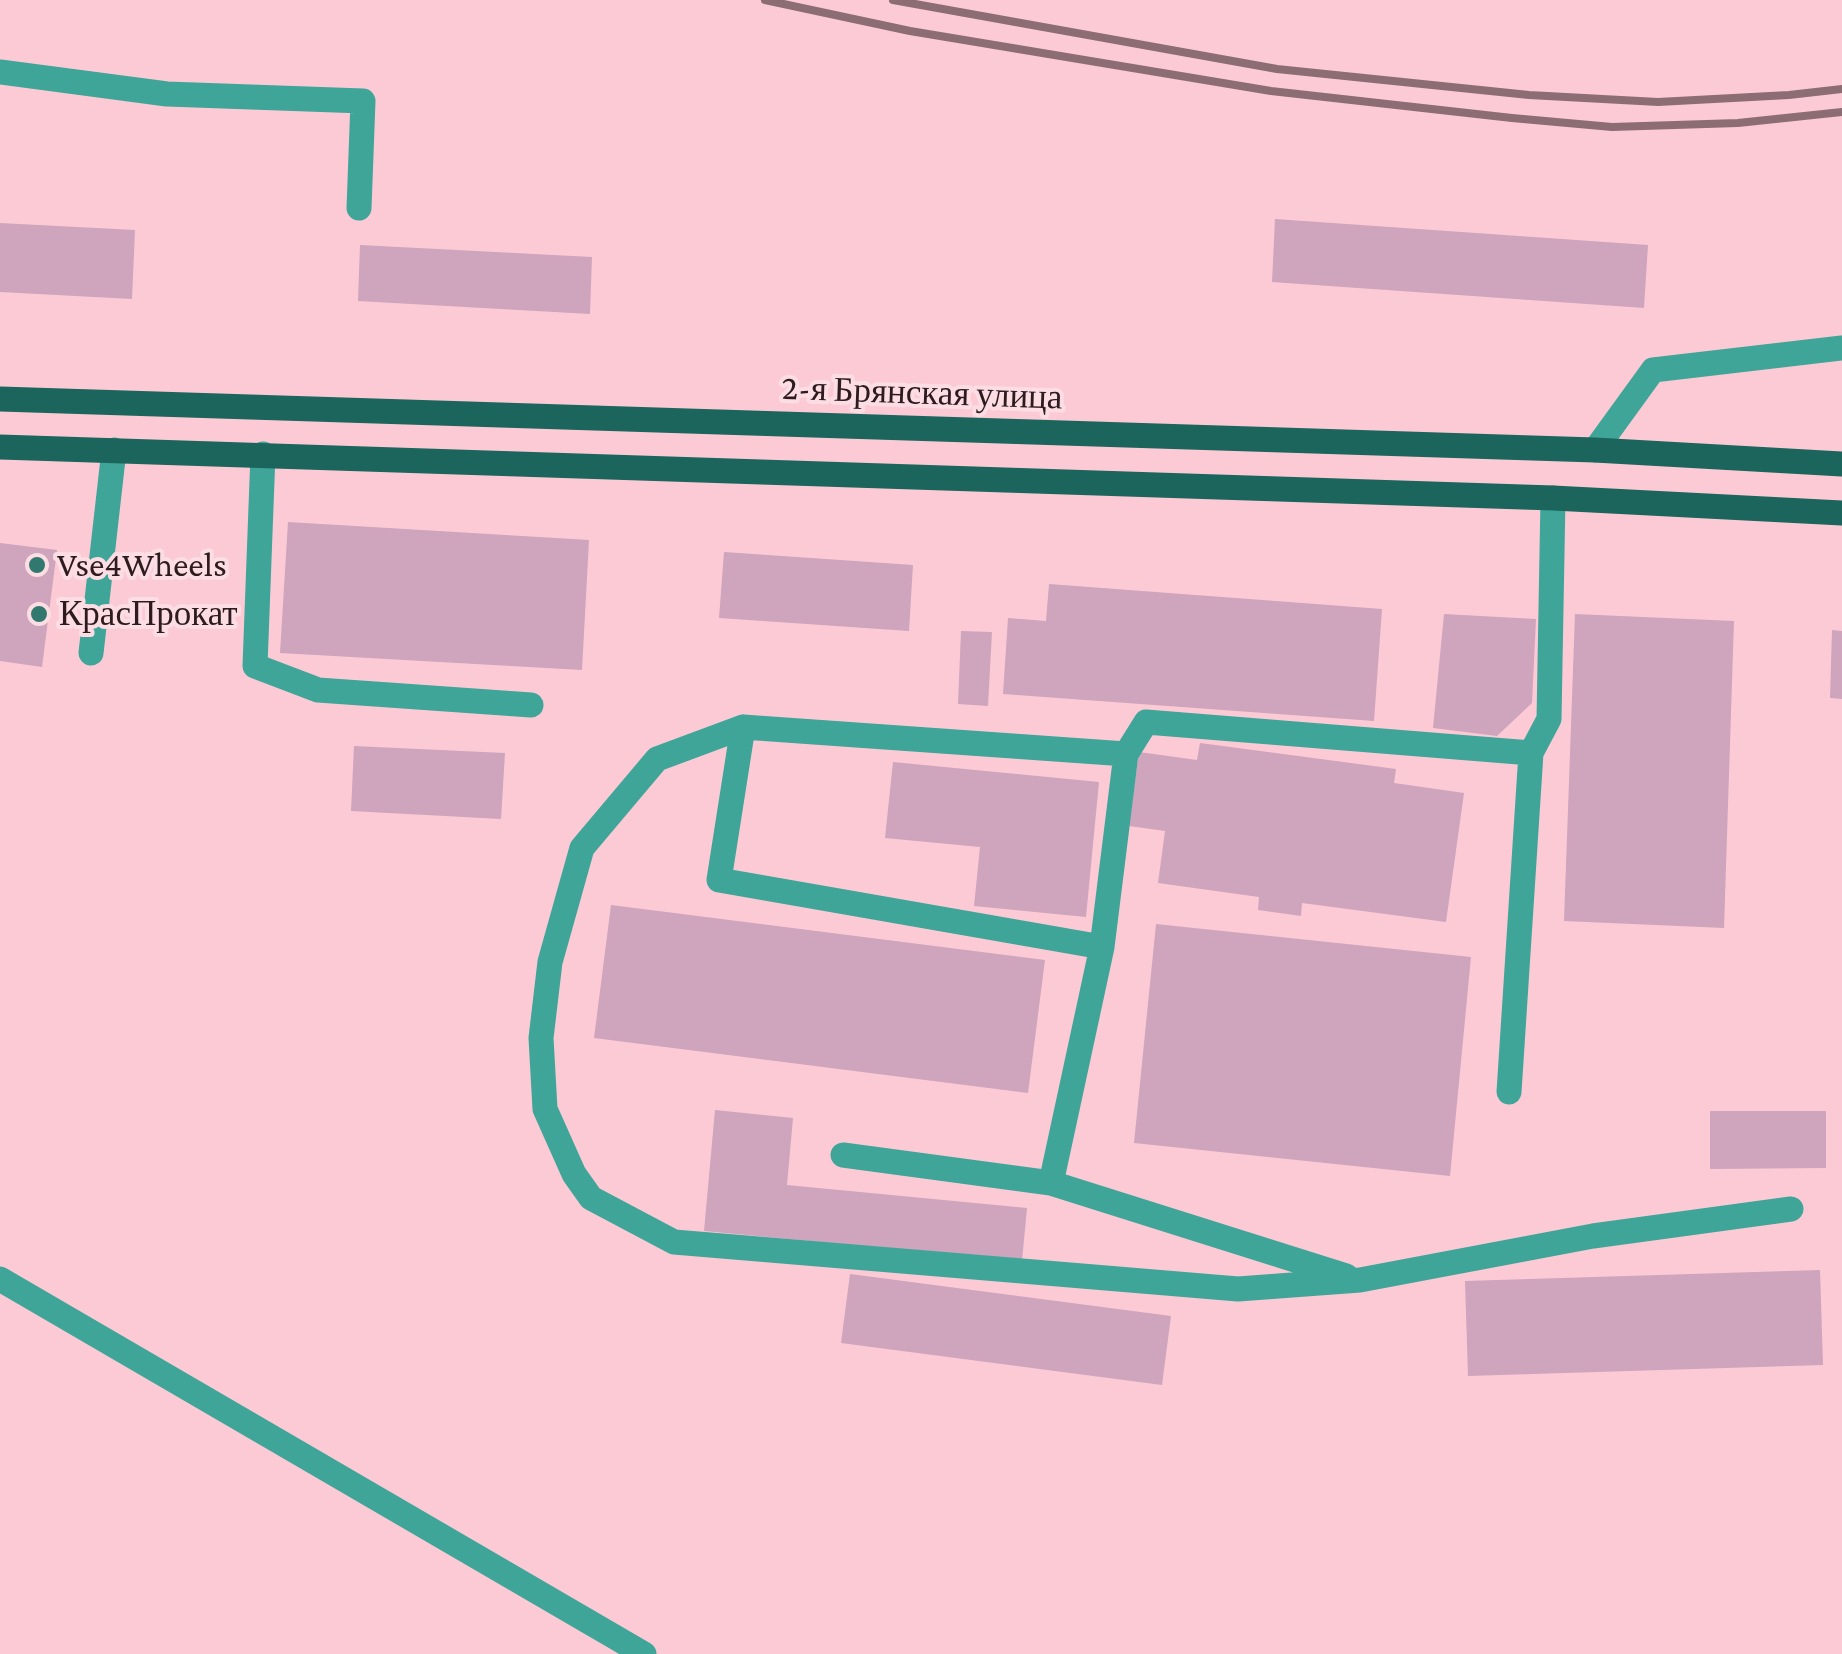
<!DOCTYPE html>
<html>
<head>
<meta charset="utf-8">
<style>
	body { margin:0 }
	canvas { display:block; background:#fbcad5 }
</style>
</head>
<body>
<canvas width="1842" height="1654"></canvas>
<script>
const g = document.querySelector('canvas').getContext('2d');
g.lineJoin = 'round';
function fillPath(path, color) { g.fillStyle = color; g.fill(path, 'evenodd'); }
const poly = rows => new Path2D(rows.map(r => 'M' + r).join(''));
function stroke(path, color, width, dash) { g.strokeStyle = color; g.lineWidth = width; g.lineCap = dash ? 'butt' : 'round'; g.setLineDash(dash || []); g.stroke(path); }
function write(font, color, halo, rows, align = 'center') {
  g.font = font + ' "Crimson Pro",serif'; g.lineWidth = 8; g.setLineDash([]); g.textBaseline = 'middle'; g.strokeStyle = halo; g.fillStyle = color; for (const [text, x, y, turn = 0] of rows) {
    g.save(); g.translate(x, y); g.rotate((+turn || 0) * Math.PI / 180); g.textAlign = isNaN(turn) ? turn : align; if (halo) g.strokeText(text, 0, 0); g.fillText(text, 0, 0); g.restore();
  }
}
const building = poly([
	[1275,219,1648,245,1644,308,1272,282],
	[0,223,135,230,132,299,0,292],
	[360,245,592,257,590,314,358,301],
	[288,522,589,540,582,670,280,653],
	[0,543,57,550,42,667,0,661],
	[724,552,913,565,909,631,719,618],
	[1049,584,1382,609,1374,721,1003,694,1008,618,1046,621],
	[1444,614,1536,619,1532,703,1497,736,1433,728],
	[1575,614,1734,621,1724,928,1564,921],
	[1832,630,1842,631,1842,699,1830,698],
	[961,631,992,632,988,706,958,704],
	[1200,743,1396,769,1394,783,1464,793,1446,922,1302,903,1301,916,1258,910,1259,897,1158,883,1165,831,1129,826,1139,752,1197,760],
	[354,746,505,753,501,819,351,811],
	[893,762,1099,782,1086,917,974,906,980,847,885,838],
	[611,905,1045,960,1028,1093,594,1038],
	[1156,924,1471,957,1450,1176,1134,1143],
	[715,1110,793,1118,787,1185,1027,1208,1022,1261,704,1231],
	[1710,1111,1826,1111,1826,1168,1710,1169],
	[1820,1270,1823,1365,1468,1376,1465,1281],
	[850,1274,1171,1316,1162,1385,841,1343]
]);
const minor = poly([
	[0,72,167,94,363,101,359,208],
	[1595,450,1653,370,1842,348],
	[263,454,255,666,318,690,531,705],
	[1553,498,1549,719,1531,753,1146,722,1126,754,743,727,657,759,582,848,550,962,541,1038,545,1109,574,1174,591,1198,674,1242,1238,1289,1360,1280,1593,1236,1791,1209],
	[91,653,114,450],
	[743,727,719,880,1102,947],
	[1126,754,1102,947,1051,1183,1346,1276],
	[1509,1092,1531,753],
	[843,1155,1051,1183],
	[0,1279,644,1654]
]);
const major = poly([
	[0,399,1595,450,1842,464],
	[0,447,1553,498,1842,513]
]);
const rail = poly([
	[765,0,910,31,1271,91,1512,118,1612,127,1738,123,1842,112],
	[893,0,1277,69,1529,95,1658,102,1789,95,1842,89]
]);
const markers = [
	[37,565,10,"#31786f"],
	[39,614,10,"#31786f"]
];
const streetNames = [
	["2-я Брянская улица",922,393,2]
];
const poiNames = [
	["Vse4Wheels",57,565],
	["КрасПрокат",59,614]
];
fillPath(building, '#cea5bc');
stroke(minor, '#40a599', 25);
stroke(major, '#1b655c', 25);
stroke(rail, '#8d6d74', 8);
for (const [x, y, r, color] of markers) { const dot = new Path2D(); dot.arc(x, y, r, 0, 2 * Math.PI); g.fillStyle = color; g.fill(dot); stroke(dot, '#fcdde3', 4); }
write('35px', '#2d1b1f', '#fcdde3', streetNames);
write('35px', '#2d1b1f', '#fcdde3', poiNames, 'left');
</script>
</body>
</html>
